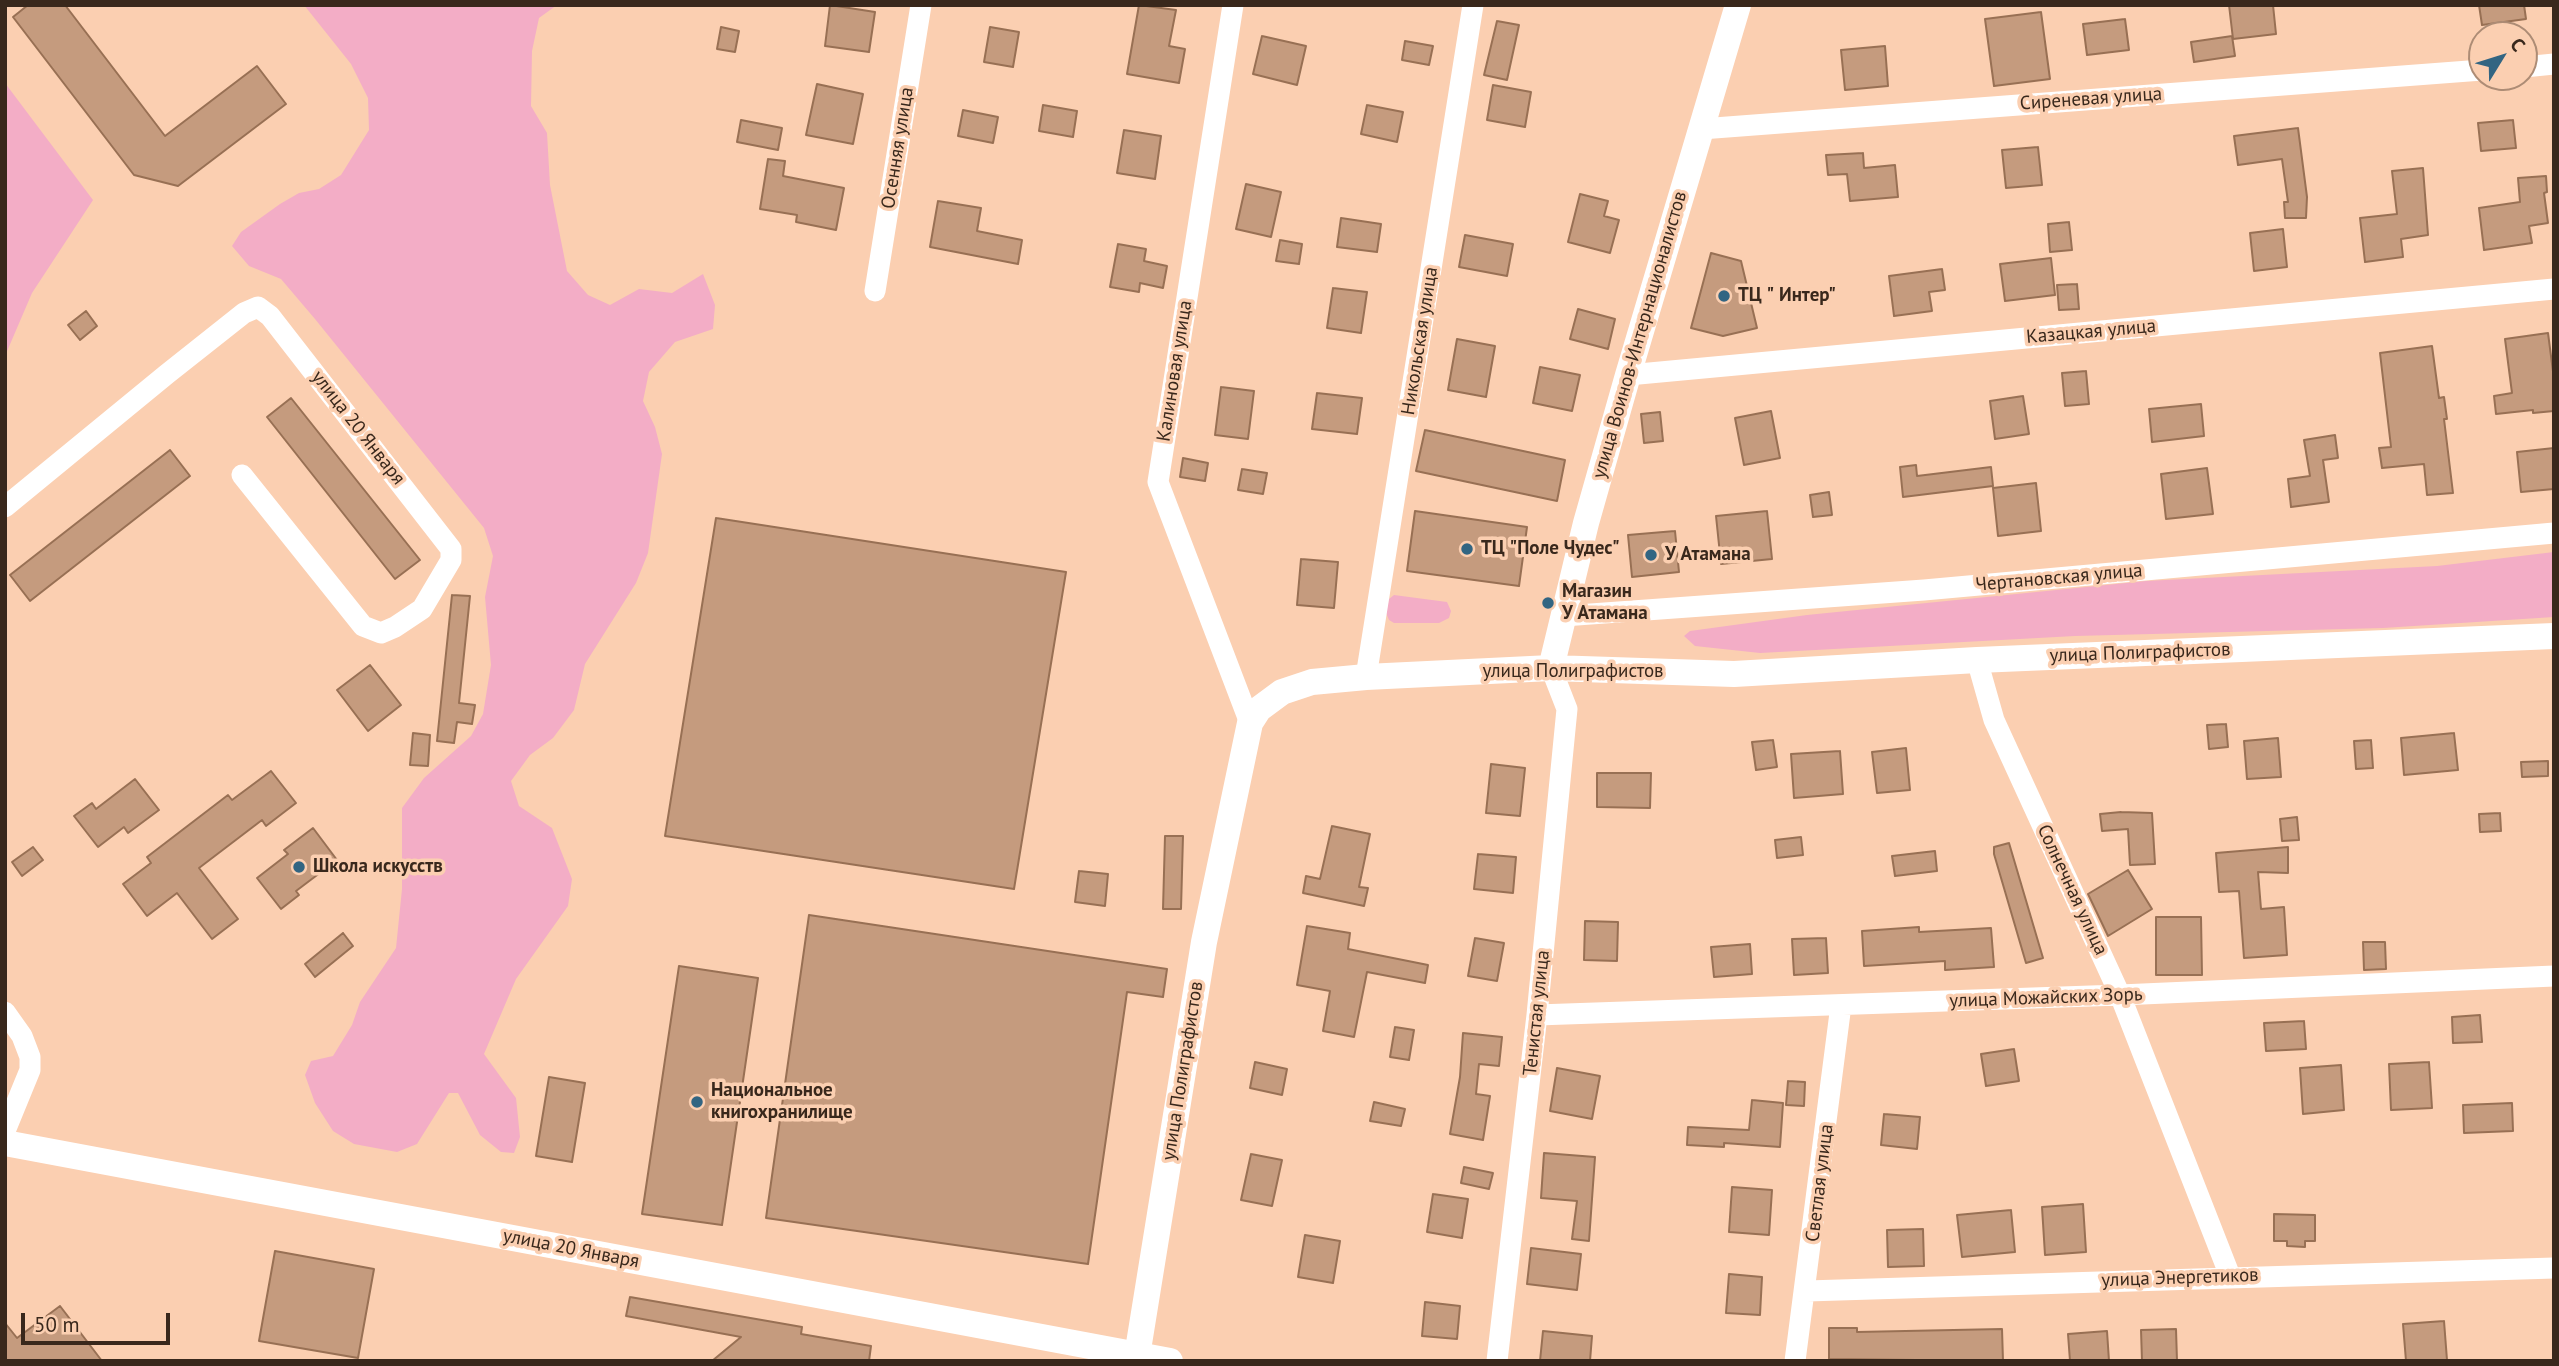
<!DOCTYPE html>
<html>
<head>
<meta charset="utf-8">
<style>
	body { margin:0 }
	#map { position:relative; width:2559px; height:1366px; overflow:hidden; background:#fbcfb1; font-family:"PT Sans",sans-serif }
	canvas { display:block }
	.frame { position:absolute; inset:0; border:7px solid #39281c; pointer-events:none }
	.north { position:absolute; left:2468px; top:21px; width:70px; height:70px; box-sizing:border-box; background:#fbcfb1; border:2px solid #ad8c75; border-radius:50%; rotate:52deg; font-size:19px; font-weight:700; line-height:28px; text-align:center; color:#39281c }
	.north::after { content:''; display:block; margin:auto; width:24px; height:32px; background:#326582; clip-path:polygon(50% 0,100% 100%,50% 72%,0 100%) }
	.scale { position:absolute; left:21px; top:1313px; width:149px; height:32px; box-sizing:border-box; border:4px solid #39281c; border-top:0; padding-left:9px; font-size:21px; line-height:24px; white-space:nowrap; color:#39281c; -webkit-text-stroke:5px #fbcfb1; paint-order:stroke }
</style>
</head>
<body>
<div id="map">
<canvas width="2559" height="1366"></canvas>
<div class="frame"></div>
<div class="north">С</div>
<div class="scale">50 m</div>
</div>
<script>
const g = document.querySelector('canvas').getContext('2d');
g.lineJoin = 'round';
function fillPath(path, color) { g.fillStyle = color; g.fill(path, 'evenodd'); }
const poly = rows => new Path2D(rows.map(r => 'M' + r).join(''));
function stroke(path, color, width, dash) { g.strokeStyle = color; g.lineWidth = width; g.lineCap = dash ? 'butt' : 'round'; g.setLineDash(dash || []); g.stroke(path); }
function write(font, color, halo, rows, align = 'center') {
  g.font = font + ' "PT Sans",sans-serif'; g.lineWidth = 7; g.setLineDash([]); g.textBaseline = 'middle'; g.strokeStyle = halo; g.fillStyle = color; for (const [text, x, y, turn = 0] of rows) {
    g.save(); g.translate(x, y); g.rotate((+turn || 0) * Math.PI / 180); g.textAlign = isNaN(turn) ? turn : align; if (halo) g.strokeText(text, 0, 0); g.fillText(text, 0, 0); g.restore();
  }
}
const green = poly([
	[304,5,557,5,539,18,532,51,531,106,547,133,550,185,567,271,588,295,610,305,639,289,672,293,703,274,715,305,713,329,675,342,649,372,643,401,655,427,662,454,648,553,636,583,585,664,574,710,553,738,530,755,511,781,519,806,552,828,572,879,568,906,516,979,484,1054,516,1098,520,1137,514,1153,501,1152,480,1135,458,1093,449,1093,417,1144,397,1152,354,1144,333,1131,315,1103,305,1075,311,1061,333,1056,352,1025,360,1002,396,948,402,889,402,808,424,778,471,736,483,714,491,665,485,597,493,556,484,528,315,319,281,279,249,266,232,246,241,232,280,204,299,193,319,189,341,175,369,130,368,98,351,64],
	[5,83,93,200,32,293,5,356],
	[2554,552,2554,617,2383,628,2075,636,1760,653,1695,646,1684,636,1690,631,1807,615,2146,581,2437,566],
	[1394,595,1447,602,1451,611,1449,618,1439,623,1394,623,1389,620,1386,613,1389,599]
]);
const building = poly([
	[28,5,65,5,165,136,257,66,286,104,178,186,134,175,13,17,28,5],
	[830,5,875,12,869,52,825,46,830,5],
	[1139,5,1176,10,1169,46,1185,49,1179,83,1127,74,1139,5],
	[2229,5,2273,5,2276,34,2233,39,2229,5],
	[2479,5,2524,5,2526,19,2482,25,2479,5],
	[2041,12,2050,79,1994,86,1985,19,2041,12],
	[2125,19,2129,50,2087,55,2083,24,2125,19],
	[1497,21,1519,25,1507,80,1484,75,1497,21],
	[721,27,739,31,735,52,717,49,721,27],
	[990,27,1019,32,1013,67,984,62,990,27],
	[1262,36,1306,46,1297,85,1253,74,1262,36],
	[2232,36,2235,56,2194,62,2191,42,2232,36],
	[1405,41,1433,46,1429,65,1402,60,1405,41],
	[1885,46,1888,86,1845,90,1841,50,1885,46],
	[817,84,863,94,853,144,806,135,817,84],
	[1493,85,1531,92,1525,127,1487,120,1493,85],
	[1043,105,1077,111,1073,137,1039,131,1043,105],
	[1367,105,1403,112,1397,142,1361,134,1367,105],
	[963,110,998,117,993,143,958,136,963,110],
	[741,120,782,128,778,150,737,142,741,120],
	[2513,120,2516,148,2481,151,2478,123,2513,120],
	[2298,128,2307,197,2306,218,2285,218,2284,202,2288,202,2282,159,2238,165,2234,136,2298,128],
	[1124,130,1161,136,1155,179,1117,173,1124,130],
	[2038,147,2042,185,2006,188,2002,150,2038,147],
	[1863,153,1864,168,1895,165,1898,197,1850,201,1847,174,1828,175,1826,155,1863,153],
	[768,159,785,161,783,176,844,188,836,230,796,222,797,215,760,209,768,159],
	[2423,168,2428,235,2401,239,2403,257,2365,262,2360,218,2397,214,2392,171,2423,168],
	[2546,176,2547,192,2544,193,2548,223,2529,226,2532,243,2484,250,2479,208,2520,202,2518,178,2546,176],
	[1246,184,1281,192,1271,237,1236,229,1246,184],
	[1580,194,1608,201,1604,216,1619,220,1610,253,1568,242,1580,194],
	[938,201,981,208,977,231,1022,240,1018,264,930,247,938,201],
	[1341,218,1381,224,1377,252,1337,247,1341,218],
	[2069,222,2072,250,2050,252,2048,224,2069,222],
	[2283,229,2287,267,2254,271,2250,233,2283,229],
	[1465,235,1513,244,1507,276,1459,267,1465,235],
	[1280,240,1302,244,1299,264,1276,261,1280,240],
	[1118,244,1146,249,1144,261,1167,266,1163,288,1140,283,1139,292,1110,287,1118,244],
	[1711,253,1741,261,1757,328,1723,336,1691,328,1711,253],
	[2051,258,2055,295,2005,301,2000,264,2051,258],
	[1942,269,1945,290,1929,292,1932,311,1894,316,1889,276,1942,269],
	[2077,284,2079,309,2059,310,2057,285,2077,284],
	[1333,288,1367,292,1361,333,1327,328,1333,288],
	[1578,309,1615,319,1608,349,1570,339,1578,309],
	[86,311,97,326,80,340,68,325,86,311],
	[2548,333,2554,379,2554,411,2533,413,2533,410,2496,414,2494,396,2512,393,2505,339,2548,333],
	[1457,339,1495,346,1486,397,1448,390,1457,339],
	[2432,346,2439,398,2444,397,2447,419,2444,419,2453,493,2427,495,2424,464,2382,468,2379,448,2391,447,2380,353,2432,346],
	[1540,367,1580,375,1572,411,1533,403,1540,367],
	[2086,371,2089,404,2065,406,2062,373,2086,371],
	[1221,387,1254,391,1248,439,1215,435,1221,387],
	[1317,393,1362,398,1357,434,1312,429,1317,393],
	[2023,396,2029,434,1995,439,1990,401,2023,396],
	[291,398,420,560,395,579,267,417,291,398],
	[2201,404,2204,436,2152,442,2149,409,2201,404],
	[1771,411,1780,458,1744,465,1735,418,1771,411],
	[1660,412,1663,441,1644,443,1641,414,1660,412],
	[1425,430,1565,460,1557,501,1416,471,1425,430],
	[2335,435,2338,458,2323,460,2329,502,2291,507,2288,479,2310,476,2304,440,2335,435],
	[2554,448,2554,489,2521,492,2517,452,2554,448],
	[170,450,190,476,30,601,10,575,170,450],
	[1183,458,1208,463,1205,481,1180,477,1183,458],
	[1916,465,1917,476,1991,467,1993,486,1903,497,1900,467,1916,465],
	[2207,468,2213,514,2166,519,2161,474,2207,468],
	[1242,469,1267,473,1263,494,1238,490,1242,469],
	[2036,483,2041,531,1998,536,1993,488,2036,483],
	[1829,492,1832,515,1813,517,1810,495,1829,492],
	[1415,511,1527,527,1519,586,1407,571,1415,511],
	[1767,511,1772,559,1721,564,1716,516,1767,511],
	[716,518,1066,572,1014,889,665,836,716,518],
	[1675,531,1679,572,1632,577,1628,535,1675,531],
	[1301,559,1338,562,1334,608,1297,605,1301,559],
	[452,595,470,596,459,703,475,705,472,724,457,722,454,743,437,741,452,595],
	[370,665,401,705,368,731,337,690,370,665],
	[2226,724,2228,747,2209,749,2207,725,2226,724],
	[413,733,430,735,428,766,410,765,413,733],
	[2454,733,2458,770,2404,775,2401,738,2454,733],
	[2278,738,2281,777,2247,779,2244,741,2278,738],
	[1773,740,1777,767,1756,770,1752,742,1773,740],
	[2371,740,2373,768,2356,769,2354,741,2371,740],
	[1906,748,1910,790,1877,793,1872,752,1906,748],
	[1840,751,1843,794,1794,798,1791,754,1840,751],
	[2548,761,2548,776,2522,777,2521,762,2548,761],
	[1491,764,1525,768,1520,816,1486,813,1491,764],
	[271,771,296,803,266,826,262,820,199,868,238,919,212,939,177,893,147,916,123,884,151,863,147,857,228,795,232,800,271,771],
	[1597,773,1651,773,1650,808,1597,807,1597,773],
	[135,779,159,810,128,833,124,827,98,847,74,816,92,803,96,809,135,779],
	[2121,812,2152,813,2155,864,2130,865,2128,829,2102,831,2100,814,2121,812],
	[2500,813,2501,831,2480,832,2479,814,2500,813],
	[2297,817,2299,840,2282,841,2280,819,2297,817],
	[1332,826,1370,834,1359,887,1368,888,1364,906,1303,893,1306,876,1320,879,1332,826],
	[313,828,337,860,296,891,299,895,281,909,257,878,288,854,284,850,313,828],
	[1165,836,1183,836,1181,909,1163,909,1165,836],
	[1801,837,1803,855,1777,858,1775,840,1801,837],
	[2009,843,2043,958,2026,963,1994,854,1994,847,2009,843],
	[33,847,43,860,22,876,12,862,33,847],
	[2288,847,2288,873,2258,872,2261,909,2284,907,2287,955,2244,958,2239,891,2219,892,2216,853,2288,847],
	[1935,851,1937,871,1895,876,1892,856,1935,851],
	[1478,854,1516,857,1513,893,1474,889,1478,854],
	[2128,870,2152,909,2108,936,2088,894,2128,870],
	[1079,871,1108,874,1105,906,1075,902,1079,871],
	[809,915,1167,969,1163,997,1127,992,1088,1264,766,1218,809,915],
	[2156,917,2201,917,2202,975,2156,975,2156,917],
	[1585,921,1618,922,1617,961,1584,960,1585,921],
	[1307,926,1350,933,1348,949,1428,965,1425,983,1367,972,1354,1037,1323,1031,1330,991,1297,985,1307,926],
	[1919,927,1919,932,1991,928,1994,967,1945,970,1945,961,1864,966,1862,931,1919,927],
	[343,933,353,946,315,977,305,964,343,933],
	[1475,938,1504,943,1497,981,1468,976,1475,938],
	[1826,938,1828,973,1794,975,1792,939,1826,938],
	[2363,942,2385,942,2386,969,2364,970,2363,942],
	[1750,944,1752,974,1714,977,1711,947,1750,944],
	[679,966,758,978,722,1225,642,1214,679,966],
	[2480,1015,2482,1042,2453,1043,2452,1017,2480,1015],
	[2304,1021,2306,1049,2266,1051,2264,1023,2304,1021],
	[1395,1027,1414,1030,1409,1060,1390,1057,1395,1027],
	[1463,1033,1502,1037,1499,1066,1479,1064,1476,1094,1490,1096,1483,1140,1450,1134,1460,1077,1463,1033],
	[2014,1049,2019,1081,1986,1086,1981,1054,2014,1049],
	[1255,1062,1287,1069,1282,1095,1250,1088,1255,1062],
	[2429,1062,2432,1108,2391,1110,2389,1064,2429,1062],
	[2341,1065,2344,1110,2303,1114,2300,1068,2341,1065],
	[1557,1068,1600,1076,1592,1119,1550,1111,1557,1068],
	[549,1077,585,1083,572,1162,536,1156,549,1077],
	[1788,1081,1805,1082,1804,1106,1786,1105,1788,1081],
	[1752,1100,1783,1103,1780,1147,1724,1143,1724,1147,1687,1145,1688,1127,1749,1130,1752,1100],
	[1374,1102,1405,1109,1401,1126,1370,1121,1374,1102],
	[2512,1103,2513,1131,2464,1133,2463,1105,2512,1103],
	[1884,1114,1920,1117,1917,1149,1881,1145,1884,1114],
	[1544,1153,1595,1157,1589,1241,1572,1239,1577,1201,1541,1198,1544,1153],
	[1251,1154,1282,1160,1272,1206,1241,1200,1251,1154],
	[1464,1167,1493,1173,1489,1189,1461,1183,1464,1167],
	[1732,1187,1772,1190,1769,1235,1729,1232,1732,1187],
	[1433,1194,1468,1199,1462,1238,1427,1232,1433,1194],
	[2083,1204,2086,1252,2045,1255,2042,1207,2083,1204],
	[2011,1210,2015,1252,1962,1257,1957,1215,2011,1210],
	[2274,1214,2315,1215,2315,1241,2305,1241,2305,1247,2287,1246,2287,1241,2274,1241,2274,1214],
	[1923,1229,1924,1266,1888,1267,1887,1230,1923,1229],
	[1305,1235,1340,1241,1333,1283,1298,1277,1305,1235],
	[1531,1248,1581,1254,1577,1290,1527,1284,1531,1248],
	[275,1251,374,1269,358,1358,259,1341,275,1251],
	[1729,1274,1762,1277,1760,1315,1726,1313,1729,1274],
	[630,1297,802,1327,801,1334,871,1346,869,1361,712,1361,741,1337,626,1316,630,1297],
	[1425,1302,1460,1306,1457,1339,1422,1336,1425,1302],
	[60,1306,102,1361,5,1361,5,1323,17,1338,60,1306],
	[2444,1321,2447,1360,2406,1361,2403,1324,2444,1321],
	[1829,1328,1857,1328,1857,1332,2002,1329,2003,1361,1829,1359,1829,1328],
	[2176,1329,2177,1361,2142,1361,2141,1330,2176,1329],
	[1543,1331,1592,1336,1590,1361,1540,1361,1543,1331],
	[2107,1331,2109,1361,2070,1361,2068,1334,2107,1331]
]);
const minor = poly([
	[1233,5,1158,482,1250,723],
	[2524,67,2554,64],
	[1701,129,2482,70],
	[875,291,921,5],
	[1628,375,2554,289],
	[5,507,167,374,244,313,258,307,270,316,451,549,451,560,422,609,395,627,381,633,363,626,242,475],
	[1563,616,1924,590,2554,533],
	[1977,660,1994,720,2120,995,2230,1276],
	[1366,677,1473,5],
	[5,1012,22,1036,30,1057,30,1070,5,1131],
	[1537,1015,2120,995,2554,976],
	[1807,1291,2554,1268],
	[1497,1361,1537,1015,1567,709,1551,668],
	[1795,1361,1841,1005]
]);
const tertiary = poly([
	[1551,668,1586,523,1628,375,1738,5],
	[5,1143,1170,1361],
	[1137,1356,1204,942,1250,723,1259,709,1282,692,1312,682,1366,677,1551,668,1734,674,1977,660,2554,636]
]);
const markers = [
	[1724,296,7,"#326582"],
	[1467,549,7,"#326582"],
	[1651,555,7,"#326582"],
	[1548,603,7,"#326582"],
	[299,867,7,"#326582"],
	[697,1102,7,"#326582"]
];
const streetNames = [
	["Сиреневая улица",2091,99,-4],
	["Осенняя улица",898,148,-81],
	["Казацкая улица",2091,332,-5],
	["улица Воинов-Интернационалистов",1640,335,-74],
	["Никольская улица",1420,341,-81],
	["Калиновая улица",1175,371,-81],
	["улица 20 Января",358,428,52],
	["Чертановская улица",2059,578,-5],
	["улица Полиграфистов",2140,653,-2],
	["улица Полиграфистов",1573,672],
	["Солнечная улица",2072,890,65],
	["улица Можайских Зорь",2046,998,-2],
	["Тенистая улица",1537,1013,-84],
	["улица Полиграфистов",1183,1071,-81],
	["Светлая улица",1820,1183,-83],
	["улица 20 Января",571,1249,11],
	["улица Энергетиков",2180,1278,-2]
];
const poiNames = [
	["ТЦ \" Интер\"",1738,296],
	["ТЦ \"Поле Чудес\"",1481,549],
	["У Атамана",1665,555],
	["Магазин",1562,592],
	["У Атамана",1562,614],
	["Школа искусств",313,867],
	["Национальное",711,1091],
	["книгохранилище",711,1113]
];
fillPath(green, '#f3adc6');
fillPath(building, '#c59b7e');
stroke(building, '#987054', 2);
stroke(minor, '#fff', 21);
stroke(tertiary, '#fff', 26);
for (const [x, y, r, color] of markers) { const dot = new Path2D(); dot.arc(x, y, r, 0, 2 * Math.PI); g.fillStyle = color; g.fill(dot); stroke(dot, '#fbcfb1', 2.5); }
write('19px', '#39281c', '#fbcfb1', streetNames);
write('bold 19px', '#39281c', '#fbcfb1', poiNames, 'left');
</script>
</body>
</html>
